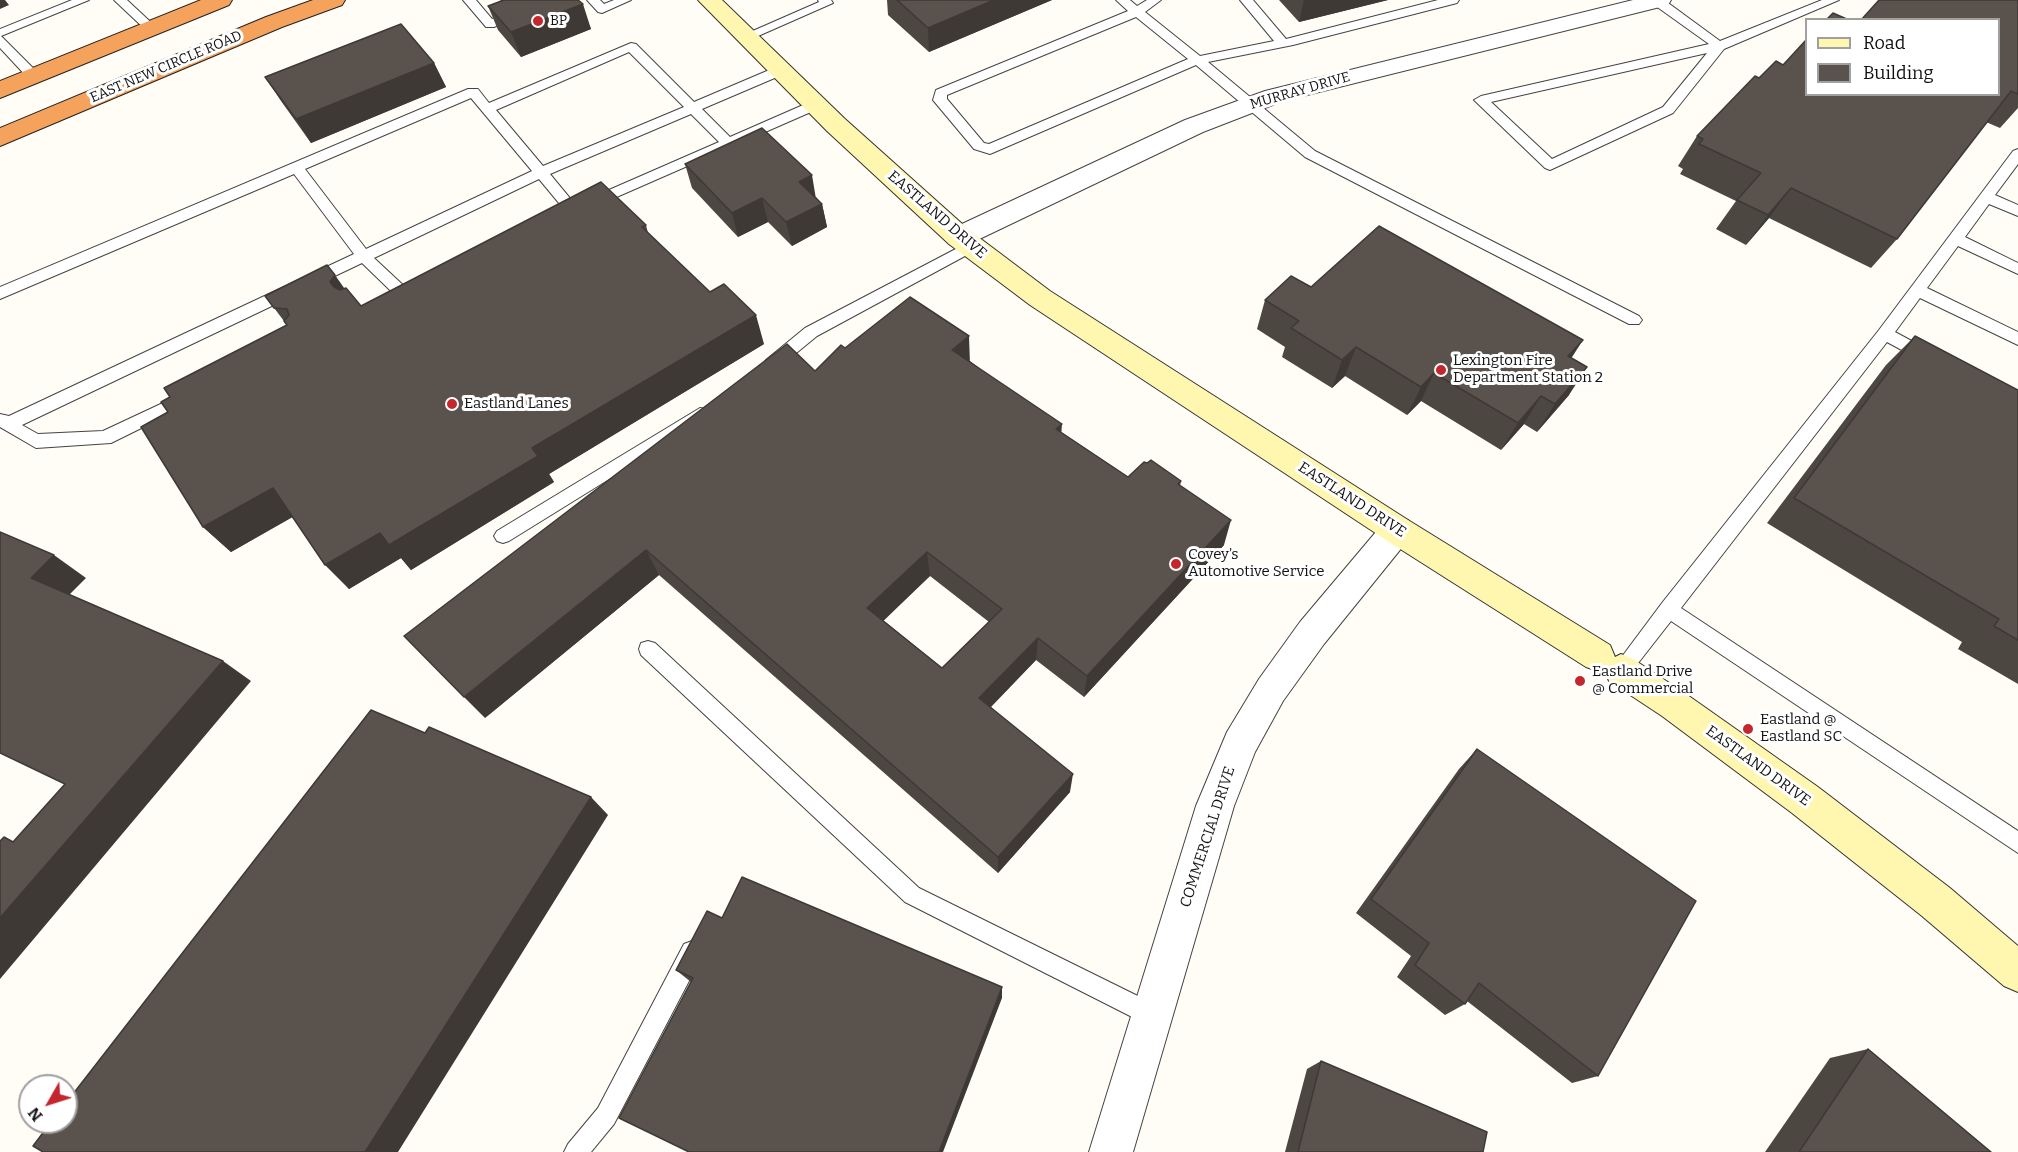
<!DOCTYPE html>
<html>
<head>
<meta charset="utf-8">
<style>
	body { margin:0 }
	#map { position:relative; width:2018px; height:1152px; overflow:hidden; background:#fffdf5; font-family:Bitter,serif }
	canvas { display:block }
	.legend { position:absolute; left:1805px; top:18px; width:195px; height:78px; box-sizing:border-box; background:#fff; border:2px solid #a0a0a0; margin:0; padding:8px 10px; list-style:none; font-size:18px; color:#111 }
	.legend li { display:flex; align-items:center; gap:12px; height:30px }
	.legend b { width:30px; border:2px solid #a0a0a0 }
	.north { position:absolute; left:18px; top:1074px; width:60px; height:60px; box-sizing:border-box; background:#fff; border:2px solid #a0a0a0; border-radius:50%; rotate:231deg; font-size:16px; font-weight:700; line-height:24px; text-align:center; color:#111 }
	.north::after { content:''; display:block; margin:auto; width:21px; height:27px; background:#c4262e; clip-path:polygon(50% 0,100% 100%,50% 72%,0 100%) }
</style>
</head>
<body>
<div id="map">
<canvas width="2018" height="1152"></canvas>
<ul class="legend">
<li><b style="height:8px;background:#fff6b0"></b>Road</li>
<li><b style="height:16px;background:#5a524d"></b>Building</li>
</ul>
<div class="north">N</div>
</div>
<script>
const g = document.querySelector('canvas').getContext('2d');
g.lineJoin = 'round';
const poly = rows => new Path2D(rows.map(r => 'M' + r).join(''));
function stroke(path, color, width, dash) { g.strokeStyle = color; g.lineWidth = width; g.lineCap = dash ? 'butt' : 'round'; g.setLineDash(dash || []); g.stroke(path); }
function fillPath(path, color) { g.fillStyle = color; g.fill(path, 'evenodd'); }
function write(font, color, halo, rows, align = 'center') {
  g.font = font + ' Bitter,serif'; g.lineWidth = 6; g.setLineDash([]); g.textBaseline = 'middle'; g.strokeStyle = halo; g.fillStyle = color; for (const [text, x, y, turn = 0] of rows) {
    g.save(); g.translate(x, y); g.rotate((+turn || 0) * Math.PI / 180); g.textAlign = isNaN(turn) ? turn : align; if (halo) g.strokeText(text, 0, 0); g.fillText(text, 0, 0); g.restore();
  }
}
const lane = poly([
	[72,0,89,0,1,36,40,75,38,78,28,78,0,48,0,29,72,0],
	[114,0,127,0,157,28,151,32,147,31,114,0],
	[463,0,476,0,492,19,513,11,519,15,494,27,486,27,463,0],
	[587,0,600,0,604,4,614,0,631,0,602,13,598,12,587,0],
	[818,0,831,0,833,3,749,40,741,40,739,37,819,2,818,0],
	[1116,0,1130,0,1137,6,1147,0,1161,0,1145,12,1200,56,1274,41,1240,0,1253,0,1286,39,1438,0,1459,0,1457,3,1293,45,1208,62,1315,151,1639,316,1642,320,1639,324,1629,324,1305,157,1196,65,990,154,974,149,933,100,936,90,1128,11,1116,0],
	[1136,17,1188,59,989,144,984,143,947,99,947,95,1136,17],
	[1652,0,1664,0,1720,41,1822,0,1839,0,1724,49,1673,113,1550,170,1545,168,1474,100,1481,96,1709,44,1653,4,1652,0],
	[1707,53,1663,107,1552,159,1491,102,1707,53],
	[631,43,636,44,694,102,774,68,784,68,786,71,784,74,702,109,730,137,810,102,820,102,822,105,820,108,596,206,586,206,584,203,586,200,719,142,691,114,550,174,578,208,580,211,578,214,568,214,539,179,374,258,404,286,407,290,404,294,394,294,362,263,22,425,38,434,103,431,180,395,186,393,192,395,194,399,192,403,111,443,36,448,0,427,0,414,9,416,354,254,294,174,0,299,0,287,468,89,478,89,489,103,631,43],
	[629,52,684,107,543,166,496,110,629,52],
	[471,98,532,171,366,249,305,169,471,98],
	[2018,149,2018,164,1995,195,2018,205,2018,216,1989,204,1965,237,2018,263,2018,274,1958,246,1927,288,2018,332,2018,345,1920,298,1895,332,1934,353,1936,357,1934,361,1922,361,1887,342,1681,608,2018,831,2018,853,1671,621,1628,676,1621,679,1614,676,1612,670,1662,603,1879,330,2013,151,2018,149],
	[971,241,976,242,978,246,976,250,817,336,778,368,766,368,764,364,766,360,805,328,971,241],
	[700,408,706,409,708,414,706,419,509,541,503,543,497,541,494,536,497,531,700,408],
	[648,641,655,643,919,888,1160,1007,1163,1015,1160,1023,1152,1026,1144,1023,905,902,641,655,639,649,641,643,648,641],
	[692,941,700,944,703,952,700,960,614,1124,591,1152,564,1152,568,1144,598,1108,684,944,692,941]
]);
const street = poly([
	[1633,0,1671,0,1668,5,1283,101,1203,132,969,244,959,246,949,244,946,237,949,230,1185,120,1265,91,1633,0],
	[1397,517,1408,520,1413,530,1408,540,1324,644,1283,701,1255,752,1234,806,1133,1152,1089,1152,1196,806,1227,732,1259,679,1300,622,1386,520,1397,517]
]);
const secondary = poly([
	[698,0,722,0,845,119,969,230,1050,291,1408,520,1610,645,1615,657,1621,654,1633,659,1686,694,1818,787,1950,888,2018,946,2018,992,2004,986,1922,916,1792,813,1662,716,1609,681,1604,669,1598,671,1586,667,1386,540,1030,305,949,244,827,131,698,0]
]);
const highway = poly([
	[201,0,232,0,229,5,0,98,0,81,201,0],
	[313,0,345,0,342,5,282,27,0,146,0,128,266,17,313,0]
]);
const wall = poly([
	[500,0,578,0,591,29,521,57,498,30,488,6,501,1],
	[887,0,1052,0,929,52,888,15],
	[1279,0,1388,0,1299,22],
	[2018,0,2018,108,2000,128,1986,122,1897,239,1871,268,1769,218,1746,245,1716,229,1736,201,1680,174,1683,169,1678,166,1697,136,1806,94],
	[434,63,446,87,311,143,281,101,265,77],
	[685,164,816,197,822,204,827,227,792,246,768,222,738,237,692,188],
	[646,225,648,233,764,344,549,474,554,482,411,570,401,558,349,589,292,517,231,552,203,527,168,412,170,397,287,325,265,296,345,289,361,306],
	[1311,287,1571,358,1569,395,1537,432,1524,424,1501,450,1421,401,1407,415,1345,376,1332,388,1282,357,1285,347,1257,329,1265,300],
	[1915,336,2018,390,2018,684,1958,649,1962,642,1767,523,1886,365],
	[845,348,970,361,1061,432,1128,477,1181,481,1180,486,1224,545,1084,697,1036,660,991,707,1070,792,998,873,659,575,485,718,815,371],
	[930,576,989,622,942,668,883,620],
	[1477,749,1598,1076,1572,1083,1467,1001,1465,1004,1445,1015,1397,977,1411,956,1356,913,1459,769],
	[722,918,1002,987,1002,998,691,982,676,970],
	[1868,1049,1991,1152,1765,1152,1830,1058],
	[1321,1061,1483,1152,1285,1152,1307,1069]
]);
const shadedWall = poly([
	[0,0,5,0,9,5,0,9],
	[994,0,1052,0,929,52,928,28],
	[1304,0,1388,0,1299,22],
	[583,4,591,29,521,57,511,32],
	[434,63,446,87,311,143,296,119],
	[812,175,816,199,799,182],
	[1791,188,1769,218,1746,245,1768,215],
	[762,198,768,222,738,237,732,213],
	[822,204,827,227,792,246,786,222],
	[335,275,356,305,351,311,330,282],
	[756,315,764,344,549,474,554,482,411,570,401,558,349,589,325,565,380,533,532,448],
	[969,336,970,364,952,350],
	[1583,340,1565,368,1568,356],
	[1356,347,1345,376,1332,388,1342,360],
	[1587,367,1569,395,1537,432,1555,404],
	[1434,373,1421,401,1407,415,1421,387],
	[1541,396,1524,424,1501,450,1518,423],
	[1062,424,1060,451,1056,429],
	[273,488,298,514,231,552,203,527],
	[1231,520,1224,545,1084,697,1087,676],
	[646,550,659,575,485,718,464,697],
	[927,552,930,576,873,631,867,608],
	[54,555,86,578,64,600,31,578],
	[1038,638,1036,660,980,718,979,698],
	[223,661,251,681,0,979,0,918],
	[1073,774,1070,792,998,873,998,857],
	[591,797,608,815,398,1152,365,1152],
	[1002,987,1002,998,943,1152,939,1152]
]);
const building = poly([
	[504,0,578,0,583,4,511,32,488,6,504,0],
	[897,0,994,0,928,28,897,0],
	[1879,0,2018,0,2018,94,2011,91,1897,239,1791,188,1768,215,1737,200,1761,173,1699,144,1703,139,1697,136,1755,76,1759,78,1776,61,1783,65,1806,40,1806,94,1998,94,1998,20,1861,20,1879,0],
	[1833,13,1849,20,1826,20,1833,13],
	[401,24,434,63,296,119,265,77,401,24],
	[762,128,812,175,799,182,822,204,786,222,762,198,732,213,685,164,762,128],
	[601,182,646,225,642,227,710,292,724,284,756,315,532,448,538,456,389,545,380,533,325,565,273,488,203,527,141,427,168,412,161,402,170,397,164,388,287,325,284,321,289,315,287,309,274,308,265,296,327,265,335,275,330,282,334,287,340,290,346,288,361,306,601,182],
	[1379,226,1583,340,1568,356,1587,367,1555,404,1541,396,1518,423,1434,373,1421,387,1356,347,1342,360,1291,328,1299,321,1265,300,1291,276,1311,287,1379,226],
	[910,297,969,336,952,350,1062,424,1056,429,1128,477,1144,462,1147,463,1151,460,1181,481,1178,484,1231,520,1087,676,1038,638,979,698,1073,774,998,857,646,550,464,697,404,636,787,344,815,371,841,345,845,348,910,297],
	[927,552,1002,609,942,668,867,608,927,552],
	[1915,336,2018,390,2018,640,1994,626,1999,619,1794,498,1915,336],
	[0,532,54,555,31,578,223,661,0,918,0,841,4,837,13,842,65,784,0,753,0,532],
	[371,710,425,733,429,727,591,797,365,1152,43,1152,33,1146,51,1122,66,1122,66,1103,371,710],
	[1477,749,1696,901,1598,1076,1479,983,1465,1004,1415,965,1429,943,1371,899,1477,749],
	[742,877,1002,987,939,1152,689,1152,619,1118,693,978,676,970,707,911,722,918,742,877],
	[1868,1049,1991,1152,1799,1152,1868,1049],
	[1321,1061,1487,1132,1483,1152,1298,1152,1321,1061]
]);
const markers = [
	[538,21,6,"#c4262e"],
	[1441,370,6,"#c4262e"],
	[452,404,6,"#c4262e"],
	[1176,564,6,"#c4262e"],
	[1580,681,6,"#c4262e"],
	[1748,729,6,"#c4262e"]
];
const farPoinames = [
	["BP",550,21]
];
const farStreetnames = [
	["EAST NEW CIRCLE ROAD",166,67,-23],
	["MURRAY DRIVE",1300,91,-16]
];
const streetNames = [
	["EASTLAND DRIVE",937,215,41],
	["EASTLAND DRIVE",1352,500,33],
	["EASTLAND DRIVE",1758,766,36],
	["COMMERCIAL DRIVE",1208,837,-72]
];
const poiNames = [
	["Lexington Fire",1453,361],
	["Department Station 2",1453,378],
	["Eastland Lanes",464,404],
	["Covey’s",1188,555],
	["Automotive Service",1188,572],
	["Eastland Drive",1592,672],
	["@ Commercial",1592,689],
	["Eastland @",1760,720],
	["Eastland SC",1760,737]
];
stroke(lane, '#444', 2);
stroke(street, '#444', 2);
stroke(secondary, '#333', 2);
stroke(highway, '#222', 2);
fillPath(lane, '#fff');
fillPath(street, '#fff');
fillPath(secondary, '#fff6b0');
fillPath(highway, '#f5a25d');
fillPath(wall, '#4d4742');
fillPath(shadedWall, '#3f3936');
fillPath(building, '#5a524d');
stroke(building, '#3f3936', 1.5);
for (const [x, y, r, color] of markers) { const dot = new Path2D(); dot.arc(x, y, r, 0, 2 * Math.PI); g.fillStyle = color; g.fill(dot); stroke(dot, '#fff', 2); }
write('14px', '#111', '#fff', farPoinames, 'left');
write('14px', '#111', '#fff', farStreetnames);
write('15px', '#111', '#fff', streetNames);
write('15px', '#111', '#fff', poiNames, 'left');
</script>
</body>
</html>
